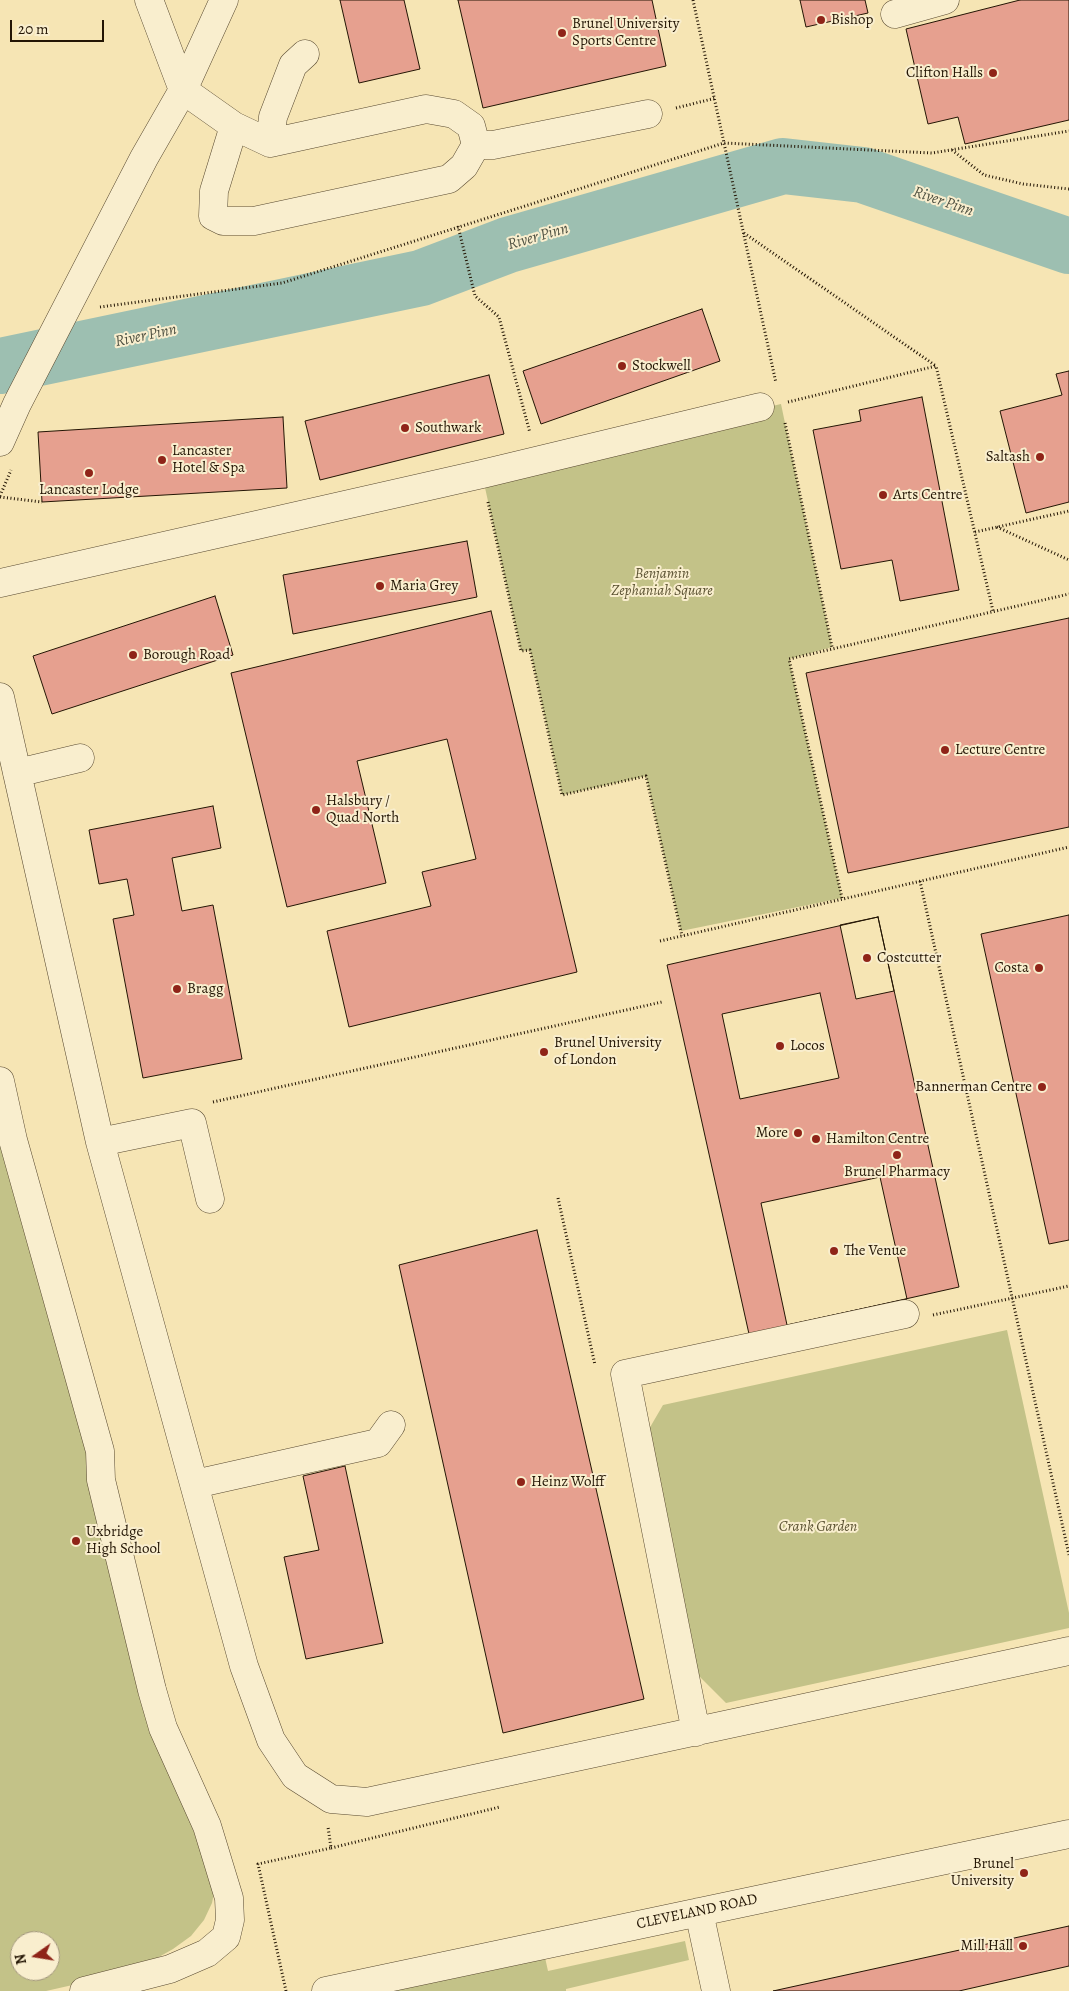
<!DOCTYPE html>
<html>
<head>
<meta charset="utf-8">
<style>
	body { margin:0 }
	#map { position:relative; width:1069px; height:1991px; overflow:hidden; background:#f6e5b4; font-family:Alegreya,serif }
	canvas { display:block }
	.north { position:absolute; left:10px; top:1931px; width:50px; height:50px; box-sizing:border-box; background:#f9eece; border:1px solid #a3977d; border-radius:50%; rotate:257deg; font-size:14px; font-weight:700; line-height:20px; text-align:center; color:#231504 }
	.north::after { content:''; display:block; margin:auto; width:18px; height:22px; background:#8f2418; clip-path:polygon(50% 0,100% 100%,50% 72%,0 100%) }
	.scale { position:absolute; left:10px; top:20px; width:94px; height:22px; box-sizing:border-box; border:2px solid #231504; border-top:0; padding-left:6px; font-size:15px; line-height:18px; white-space:nowrap; color:#231504; -webkit-text-stroke:4px #f9eece; paint-order:stroke }
</style>
</head>
<body>
<div id="map">
<canvas width="1069" height="1991"></canvas>
<div class="north">N</div>
<div class="scale">20 m</div>
</div>
<script>
const g = document.querySelector('canvas').getContext('2d');
g.lineJoin = 'round';
function fillPath(path, color) { g.fillStyle = color; g.fill(path, 'evenodd'); }
const poly = rows => new Path2D(rows.map(r => 'M' + r).join(''));
function stroke(path, color, width, dash) { g.strokeStyle = color; g.lineWidth = width; g.lineCap = dash ? 'butt' : 'round'; g.setLineDash(dash || []); g.stroke(path); }
function write(font, color, halo, rows, align = 'center') {
  g.font = font + ' Alegreya,serif'; g.lineWidth = 4; g.setLineDash([]); g.textBaseline = 'middle'; g.strokeStyle = halo; g.fillStyle = color; for (const [text, x, y, turn = 0] of rows) {
    g.save(); g.translate(x, y); g.rotate((+turn || 0) * Math.PI / 180); g.textAlign = isNaN(turn) ? turn : align; if (halo) g.strokeText(text, 0, 0); g.fillText(text, 0, 0); g.restore();
  }
}
const green = poly([
	[781,404,832,647,789,659,842,898,681,931,646,776,562,795,530,650,521,651,482,474],
	[5,1144,92,1455,149,1712,215,1888,212,1903,204,1920,191,1936,173,1949,150,1962,108,1977,46,1991,0,1991,0,1145],
	[20,1941,50,1941,50,1971,20,1971],
	[1007,1330,1069,1613,1069,1628,726,1703,690,1667,649,1429,663,1405],
	[685,1941,689,1960,566,1989,566,1991,329,1991,542,1944,548,1971]
]);
const river = poly([
	[0,366,421,278,508,245,783,166,863,175,1069,246]
]);
const building = poly([
	[340,0,404,0,420,69,359,83,340,0],
	[458,0,652,0,666,66,483,108,458,0],
	[800,0,865,0,868,13,806,27,800,0],
	[1020,0,1069,0,1069,120,965,144,958,117,928,124,906,29,1020,0],
	[702,309,720,361,541,424,523,371,702,309],
	[1069,371,1069,502,1026,513,1000,411,1062,395,1056,374,1069,371],
	[489,375,504,434,320,480,305,421,489,375],
	[922,397,959,590,900,601,892,560,841,569,813,430,861,421,859,410,922,397],
	[283,417,287,488,42,502,38,432,283,417],
	[467,541,477,597,293,634,283,575,467,541],
	[215,596,233,655,52,714,33,656,215,596],
	[491,611,577,972,349,1027,327,931,431,906,422,872,476,859,447,739,357,761,386,883,287,907,231,673,491,611],
	[1069,618,1069,827,848,873,806,673,1069,618],
	[213,806,221,848,172,858,182,911,213,905,242,1059,143,1078,113,919,134,915,127,879,99,884,89,830,213,806],
	[1069,915,1069,1240,1049,1244,981,934,1069,915],
	[878,917,959,1287,749,1334,667,965,878,917],
	[878,917,894,991,856,999,840,925,878,917],
	[820,993,839,1078,740,1099,722,1014,820,993],
	[880,1177,907,1299,787,1325,761,1203,880,1177],
	[537,1230,644,1699,503,1733,399,1265,537,1230],
	[345,1466,383,1643,306,1659,284,1557,319,1550,303,1476,345,1466],
	[1069,1926,1069,1966,959,1991,773,1991,1069,1926]
]);
const path = poly([
	[693,0,776,383],
	[676,108,716,98],
	[952,150,984,175,1023,184,1069,189],
	[458,226,475,296,499,317,530,433],
	[744,233,936,366],
	[100,307,282,283,724,143,932,153,1069,131],
	[788,402,936,366,993,611],
	[785,423,832,647],
	[0,496,11,470],
	[0,497,42,502],
	[488,502,521,651,530,650,562,795,646,776,682,936],
	[997,527,1069,560],
	[975,532,1069,511],
	[920,881,1069,1555],
	[842,898,789,659,1069,594],
	[660,941,1069,847],
	[213,1102,662,1002],
	[558,1198,595,1365],
	[933,1315,1069,1286],
	[331,1848,500,1807],
	[286,1991,258,1864,331,1848,328,1827]
]);
const minor = poly([
	[149,0,183,90,234,126,214,191,213,216,223,221,254,221,449,179,464,166,476,145,471,126,454,114,426,109,270,143,234,126],
	[895,14,945,0],
	[270,143,273,117,293,65,305,54],
	[476,145,493,145,648,114],
	[0,442,17,404,144,158,183,90,224,0],
	[0,583,482,474,760,407],
	[0,697,100,1142,244,1666,271,1740,295,1776,331,1799,367,1802,1069,1651],
	[17,773,80,758],
	[0,1081,13,1140,100,1451,101,1480,152,1690,163,1728,207,1826,229,1898,230,1920,226,1937,207,1953,170,1969,84,1991],
	[100,1142,192,1123,210,1199],
	[195,1484,378,1443,391,1425],
	[696,1732,625,1374,905,1314],
	[699,1912,716,1991],
	[326,1991,1069,1834]
]);
const markers = [
	[821,20,5,"#8f2418"],
	[562,33,5,"#8f2418"],
	[993,73,5,"#8f2418"],
	[622,366,5,"#8f2418"],
	[405,428,5,"#8f2418"],
	[1040,457,5,"#8f2418"],
	[162,460,5,"#8f2418"],
	[89,473,5,"#8f2418"],
	[883,495,5,"#8f2418"],
	[380,586,5,"#8f2418"],
	[133,655,5,"#8f2418"],
	[945,750,5,"#8f2418"],
	[316,810,5,"#8f2418"],
	[867,958,5,"#8f2418"],
	[1039,968,5,"#8f2418"],
	[177,989,5,"#8f2418"],
	[780,1046,5,"#8f2418"],
	[544,1052,5,"#8f2418"],
	[1042,1087,5,"#8f2418"],
	[798,1133,5,"#8f2418"],
	[816,1139,5,"#8f2418"],
	[897,1155,5,"#8f2418"],
	[834,1251,5,"#8f2418"],
	[521,1482,5,"#8f2418"],
	[76,1541,5,"#8f2418"],
	[1024,1873,5,"#8f2418"],
	[1023,1946,5,"#8f2418"]
];
const poiNames = [
	["Bishop",831,20],
	["Brunel University",572,24],
	["Sports Centre",572,41],
	["Clifton Halls",983,73,"right"],
	["Stockwell",632,366],
	["Southwark",415,428],
	["Lancaster",172,451],
	["Hotel & Spa",172,468],
	["Saltash",1030,457,"right"],
	["Lancaster Lodge",89,490,"center"],
	["Arts Centre",893,495],
	["Maria Grey",390,586],
	["Borough Road",143,655],
	["Lecture Centre",955,750],
	["Halsbury /",326,801],
	["Quad North",326,818],
	["Costcutter",877,958],
	["Costa",1029,968,"right"],
	["Bragg",187,989],
	["Brunel University",554,1043],
	["of London",554,1060],
	["Locos",790,1046],
	["Bannerman Centre",1032,1087,"right"],
	["More",788,1133,"right"],
	["Hamilton Centre",826,1139],
	["Brunel Pharmacy",897,1172,"center"],
	["The Venue",844,1251],
	["Heinz Wolff",531,1482],
	["Uxbridge",86,1532],
	["High School",86,1549],
	["Brunel",1014,1864,"right"],
	["University",1014,1881,"right"],
	["Mill Hall",1013,1946,"right"]
];
const parkNames = [
	["Benjamin",662,574],
	["Zephaniah Square",662,591],
	["Crank Garden",818,1527]
];
const streetNames = [
	["CLEVELAND ROAD",697,1912,-12]
];
const waterNames = [
	["River Pinn",943,202,19],
	["River Pinn",538,237,-16],
	["River Pinn",146,336,-12]
];
fillPath(green, '#c3c288');
stroke(river, '#9dbfb1', 56);
fillPath(building, '#e6a08f');
stroke(building, '#231504', 1);
stroke(minor, '#584930', 29);
stroke(path, '#231504', 3, [1, 2.5]);
stroke(minor, '#f9eece', 28);
for (const [x, y, r, color] of markers) { const dot = new Path2D(); dot.arc(x, y, r, 0, 2 * Math.PI); g.fillStyle = color; g.fill(dot); stroke(dot, '#f9eece', 2); }
write('15px', '#231504', '#f9eece', poiNames, 'left');
write('italic 15px', '#5b5232', '#f9eece', parkNames);
write('15px', '#231504', '#f9eece', streetNames);
write('italic 16px', '#4e5041', '#f9eece', waterNames);
</script>
</body>
</html>
